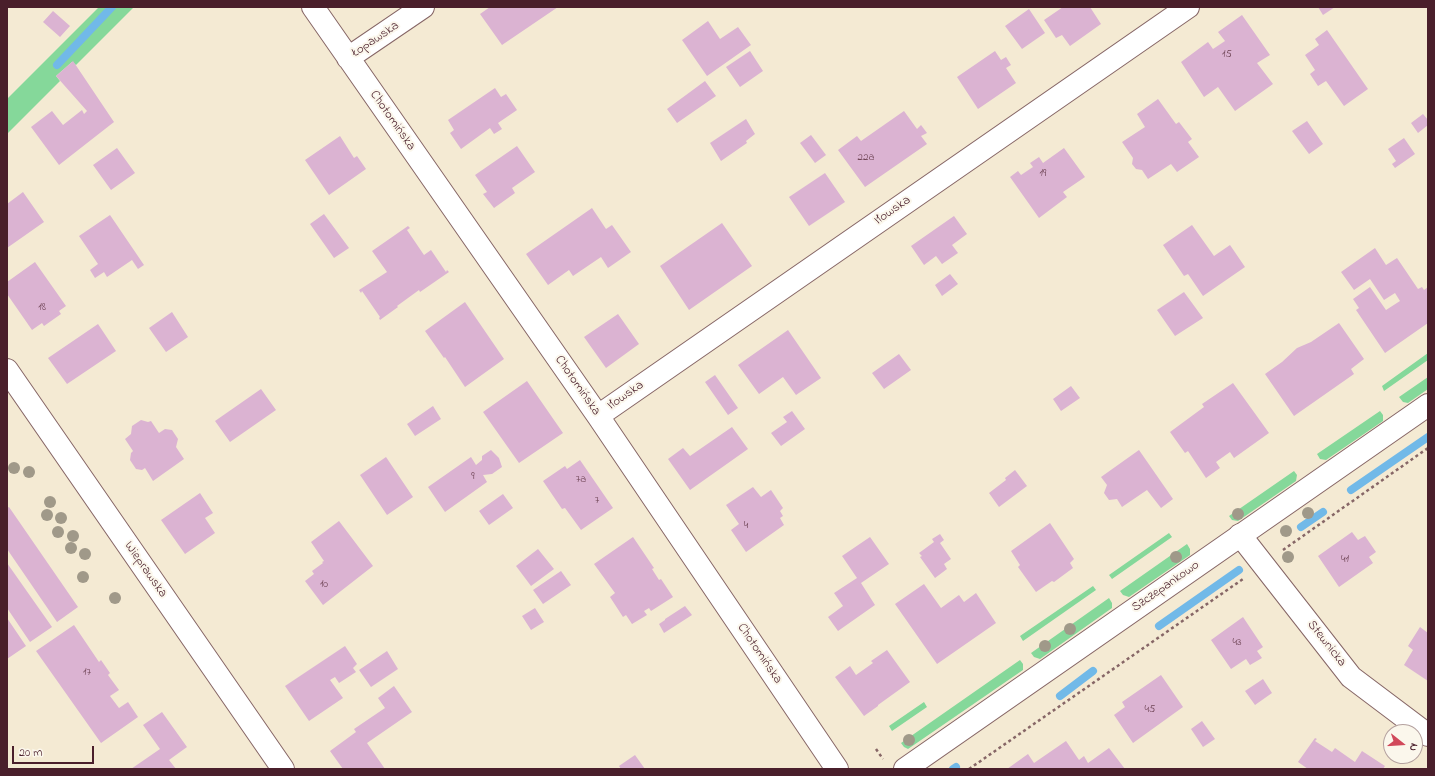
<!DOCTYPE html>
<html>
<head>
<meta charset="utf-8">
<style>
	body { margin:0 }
	#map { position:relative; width:1435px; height:776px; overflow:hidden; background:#f4ead3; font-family:"Indie Flower",sans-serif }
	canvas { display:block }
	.frame { position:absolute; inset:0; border:8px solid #4a1f2b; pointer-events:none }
	.north { position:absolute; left:1383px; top:724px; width:40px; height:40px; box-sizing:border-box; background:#fbf7ec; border:1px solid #b4a19f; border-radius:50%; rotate:107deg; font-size:11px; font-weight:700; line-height:16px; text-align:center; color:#4a1f2b }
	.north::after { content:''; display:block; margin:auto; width:14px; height:18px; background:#d1495b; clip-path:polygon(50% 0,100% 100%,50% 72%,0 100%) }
	.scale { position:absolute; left:12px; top:746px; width:82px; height:18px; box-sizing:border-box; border:2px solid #4a1f2b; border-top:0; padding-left:5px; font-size:12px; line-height:14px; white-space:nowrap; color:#4a1f2b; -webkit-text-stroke:3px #fbf7ec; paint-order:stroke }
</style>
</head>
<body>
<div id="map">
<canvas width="1435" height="776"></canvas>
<div class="frame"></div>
<div class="north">N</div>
<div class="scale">20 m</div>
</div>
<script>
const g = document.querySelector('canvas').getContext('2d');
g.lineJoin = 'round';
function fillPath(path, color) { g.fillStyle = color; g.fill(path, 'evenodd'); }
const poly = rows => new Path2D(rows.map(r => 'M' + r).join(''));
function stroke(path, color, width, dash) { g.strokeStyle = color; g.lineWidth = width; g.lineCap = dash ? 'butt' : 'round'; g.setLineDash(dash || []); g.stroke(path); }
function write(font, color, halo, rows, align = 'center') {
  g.font = font + ' "Indie Flower",sans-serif'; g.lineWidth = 4; g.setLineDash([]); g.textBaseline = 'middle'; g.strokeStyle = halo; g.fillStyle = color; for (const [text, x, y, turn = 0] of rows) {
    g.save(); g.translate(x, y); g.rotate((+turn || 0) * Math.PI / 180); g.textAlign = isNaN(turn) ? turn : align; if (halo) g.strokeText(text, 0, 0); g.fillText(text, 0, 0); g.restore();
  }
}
const green = poly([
	[99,7,134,7,76,65,72,62,56,76,60,81,7,134,7,99],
	[1428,353,1428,360,1384,391,1382,386],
	[1428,377,1428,389,1408,403,1403,402,1399,397],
	[1380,411,1383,415,1383,421,1326,460,1320,459,1317,454],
	[1294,471,1297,475,1296,481,1238,521,1232,520,1229,516],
	[1169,533,1172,537,1112,579,1109,575],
	[1187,544,1190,549,1190,555,1129,597,1123,595,1120,591],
	[1093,586,1096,590,1023,641,1020,636],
	[1109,598,1112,603,1112,608,1040,659,1034,657,1031,653],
	[1020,660,1023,664,1023,670,908,749,904,747,901,743],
	[924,702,927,707,892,731,889,726]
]);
const stream = poly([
	[57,65,112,7],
	[1351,490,1428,437],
	[1301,527,1323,512],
	[1159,626,1239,570],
	[1060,696,1093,671],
	[953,769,956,767]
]);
const building = poly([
	[490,7,558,7,502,45,480,14],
	[1063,7,1090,7,1101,24,1070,46,1062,35,1056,38,1044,20],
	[1318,7,1335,7,1323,15],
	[1029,9,1045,33,1022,49,1005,26],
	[53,11,70,26,60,37,43,22],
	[1242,15,1270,55,1257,63,1273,84,1235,111,1218,87,1204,97,1181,62,1208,42,1213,49,1225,41,1218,32],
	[708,21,720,39,738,27,751,45,707,76,682,40],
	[1327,30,1368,89,1344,106,1326,81,1318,86,1310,74,1315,70,1305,55,1319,45,1315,39],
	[750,51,763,71,740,87,726,67],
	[995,51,1001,60,1006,57,1011,65,1006,68,1016,83,978,109,957,77],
	[73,61,114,122,59,165,31,127,52,111,63,125,82,110,84,114,87,111,56,76],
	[705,81,716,96,677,123,667,109],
	[495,88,501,97,506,94,517,110,498,123,502,129,494,134,490,128,461,149,450,133,454,130,448,120],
	[1158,99,1176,124,1179,122,1192,139,1188,142,1199,157,1177,172,1171,164,1148,179,1142,170,1136,169,1132,164,1133,158,1122,142,1145,127,1137,114],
	[904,111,917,129,921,125,927,133,921,136,927,144,865,187,838,150,857,136,861,141],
	[1423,114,1428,120,1428,125,1418,133,1411,123],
	[746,119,755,134,746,141,747,143,721,161,710,143],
	[1307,121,1323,144,1309,154,1292,131],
	[811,135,826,155,815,163,800,143],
	[340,136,354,158,357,156,366,169,329,195,305,160],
	[1404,138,1415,154,1395,168,1392,164,1396,161,1388,149],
	[517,146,535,172,512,188,515,193,494,208,483,194,487,192,475,175],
	[117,148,135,173,111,190,93,165],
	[1064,148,1085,177,1063,192,1067,197,1039,218,1010,177,1018,171,1021,175,1033,167,1030,163,1039,157,1043,163],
	[825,173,845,202,809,226,789,197],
	[23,192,44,222,7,248,7,204],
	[592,208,606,229,612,225,631,252,608,268,601,257,573,276,569,270,548,285,526,254],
	[324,214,349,248,334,258,310,224],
	[110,215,144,265,138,269,132,260,107,277,104,272,95,278,90,270,98,264,79,236],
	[954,216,967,234,952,245,958,253,942,264,936,256,924,265,911,246],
	[722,223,752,266,689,310,660,266],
	[1192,225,1214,256,1230,245,1245,267,1203,296,1188,274,1184,276,1163,245],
	[408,226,410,228,407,230,424,255,431,250,446,272,447,270,449,272,420,292,419,290,397,306,398,307,380,320,379,318,380,317,362,291,361,293,359,290,387,272,372,251],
	[1375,248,1386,265,1397,258,1418,289,1422,287,1424,290,1428,287,1428,323,1385,353,1356,310,1359,308,1353,299,1370,287,1386,310,1400,301,1395,293,1384,300,1370,279,1354,290,1341,272],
	[35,262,66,306,59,311,61,314,44,326,42,323,32,330,7,294,7,282],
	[950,274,958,284,942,296,935,285],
	[1184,292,1203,318,1175,336,1157,310],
	[465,302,504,359,465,387,445,357,444,358,425,331],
	[172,312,188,337,166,352,149,328],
	[618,314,639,344,606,368,584,337],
	[1339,323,1364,359,1351,369,1354,374,1294,416,1265,374,1282,362,1297,348,1311,342],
	[98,324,116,351,67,384,48,358],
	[788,330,821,378,796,395,783,377,759,394,738,365],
	[899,354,911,370,884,389,872,373],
	[715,375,738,408,728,415,705,382],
	[527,381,563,433,519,463,483,412],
	[1233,383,1269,433,1234,458,1230,452,1216,462,1220,468,1206,478,1188,451,1185,453,1170,432,1204,407,1202,404],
	[1071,386,1080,398,1061,411,1053,399],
	[261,389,276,410,230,442,215,421],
	[433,406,441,419,415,436,407,424],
	[792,411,805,429,781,446,771,433,787,422,783,417],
	[141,420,148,422,151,421,159,433,165,429,172,430,178,439,176,447,184,459,153,481,145,468,142,470,136,469,130,460,131,453,133,451,125,439,131,434,132,426],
	[732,427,748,449,690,490,668,459,683,448,690,456],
	[491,450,499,458,502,467,492,474,483,475,487,482,445,512,428,487,471,457,476,465,482,460,482,456],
	[1139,450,1173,499,1161,508,1147,490,1122,507,1117,499,1109,500,1104,493,1107,485,1101,477],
	[386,457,413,497,387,515,360,475],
	[580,460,613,508,581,530,565,508,562,509,543,481,565,466,567,469],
	[1015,470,1027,486,999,507,989,493,1006,480,1005,478],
	[753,487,761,497,771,490,783,508,780,511,783,516,780,518,784,525,746,552,731,530,739,524,726,505],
	[200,493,213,513,205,518,215,533,185,554,161,520],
	[503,494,513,508,489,525,479,511],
	[9,507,78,607,57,622,7,549,7,508],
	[339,521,373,566,323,605,305,581,314,574,312,571,323,563,322,562,324,561,311,542],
	[1050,523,1074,559,1070,563,1073,568,1054,582,1052,581,1036,592,1018,567,1020,565,1011,551],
	[1352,532,1358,540,1365,536,1376,552,1369,557,1373,563,1339,587,1318,556],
	[940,534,944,540,940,543,951,559,944,564,947,569,935,578,920,557,922,556,919,553,934,542,932,539],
	[633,537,654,568,652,569,659,580,661,579,673,597,651,611,649,608,644,611,647,615,632,624,626,615,623,617,610,597,615,593,594,564],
	[870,537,889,564,861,583,875,605,838,631,828,617,843,606,834,593,857,578,842,556],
	[538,549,554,569,531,586,516,566],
	[7,563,52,627,30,642,7,608],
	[561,571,571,585,543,604,533,590],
	[924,584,941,608,959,595,964,602,976,593,996,623,937,664,895,604],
	[685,606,692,615,664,633,659,624,665,620,665,619],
	[535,608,544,622,531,630,522,616],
	[1243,617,1263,647,1257,651,1262,658,1250,665,1246,659,1231,669,1211,640],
	[7,618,26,646,7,659],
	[74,625,99,662,101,660,110,673,108,675,119,690,110,696,119,708,128,702,138,717,101,743,36,651],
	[1420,627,1428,633,1428,681,1404,665,1413,650,1408,646],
	[345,646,357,664,353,668,356,672,339,683,335,677,330,680,343,698,309,721,285,686],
	[887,650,910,682,878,705,878,706,864,716,835,677,850,666,856,675,873,663,871,661],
	[387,651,398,669,371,687,359,670],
	[1161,675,1183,707,1133,743,1114,715,1125,707,1122,702],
	[1263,679,1272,693,1255,705,1245,691],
	[394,686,412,712,367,743,385,769,343,769,330,751,356,732,354,729,385,708,378,698],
	[162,712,187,747,169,760,176,769,131,769,160,749,143,725],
	[1202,721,1215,739,1203,747,1191,729],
	[1315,738,1317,739,1315,741,1332,752,1335,748,1355,762,1362,751,1385,766,1383,769,1308,769,1298,762],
	[1066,741,1079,760,1084,756,1088,763,1109,748,1125,769,1007,769,1028,754,1034,763],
	[635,755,645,769,621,769,619,766]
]);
const path = poly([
	[1283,550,1428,448],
	[876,749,883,759],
	[969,769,1243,579]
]);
const minor = poly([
	[313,7,598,416,837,769],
	[348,58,423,7],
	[7,370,283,769],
	[598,416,1188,7],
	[1240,535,1351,677,1428,735]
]);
const tertiary = poly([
	[905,769,1428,405]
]);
const trees = [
	[14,468],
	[29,472],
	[50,502],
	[1308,513],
	[1238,514],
	[47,515],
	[61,518],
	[1286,531],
	[58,532],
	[73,536],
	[71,548],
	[85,554],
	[1176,557],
	[1288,557],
	[83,577],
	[115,598],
	[1070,629],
	[1045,646],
	[909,740]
];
const numberNames = [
	["15",1227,55],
	["22a",866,158],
	["19",1043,174],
	["18",42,308],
	["9",473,477],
	["7a",581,480],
	["7",597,501],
	["4",746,526],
	["41",1345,560],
	["10",324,585],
	["43",1237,643],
	["17",87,673],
	["45",1150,710]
];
const streetNames = [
	["Łopawska",376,40,-34],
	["Chotomińska",392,121,55],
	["Iłowska",893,211,-35],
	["Chotomińska",577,386,55],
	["Iłowska",626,396,-35],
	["Wieprawska",145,570,55],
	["Szczepankowo",1166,587,-35],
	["Stewnicka",1326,644,52],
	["Chotomińska",759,654,56]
];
fillPath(green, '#85d89a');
stroke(stream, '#71b9e8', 8);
fillPath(building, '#dbb3d2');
stroke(minor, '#866666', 24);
stroke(tertiary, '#866666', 24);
stroke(path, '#866666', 2.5, [3, 3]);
stroke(minor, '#fff', 22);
stroke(tertiary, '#fff', 22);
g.fillStyle = '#a09989';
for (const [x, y] of trees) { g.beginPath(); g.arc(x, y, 6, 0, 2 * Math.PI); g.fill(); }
write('11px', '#6e4455', null, numberNames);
write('13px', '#4a1f2b', '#fbf7ec', streetNames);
</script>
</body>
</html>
